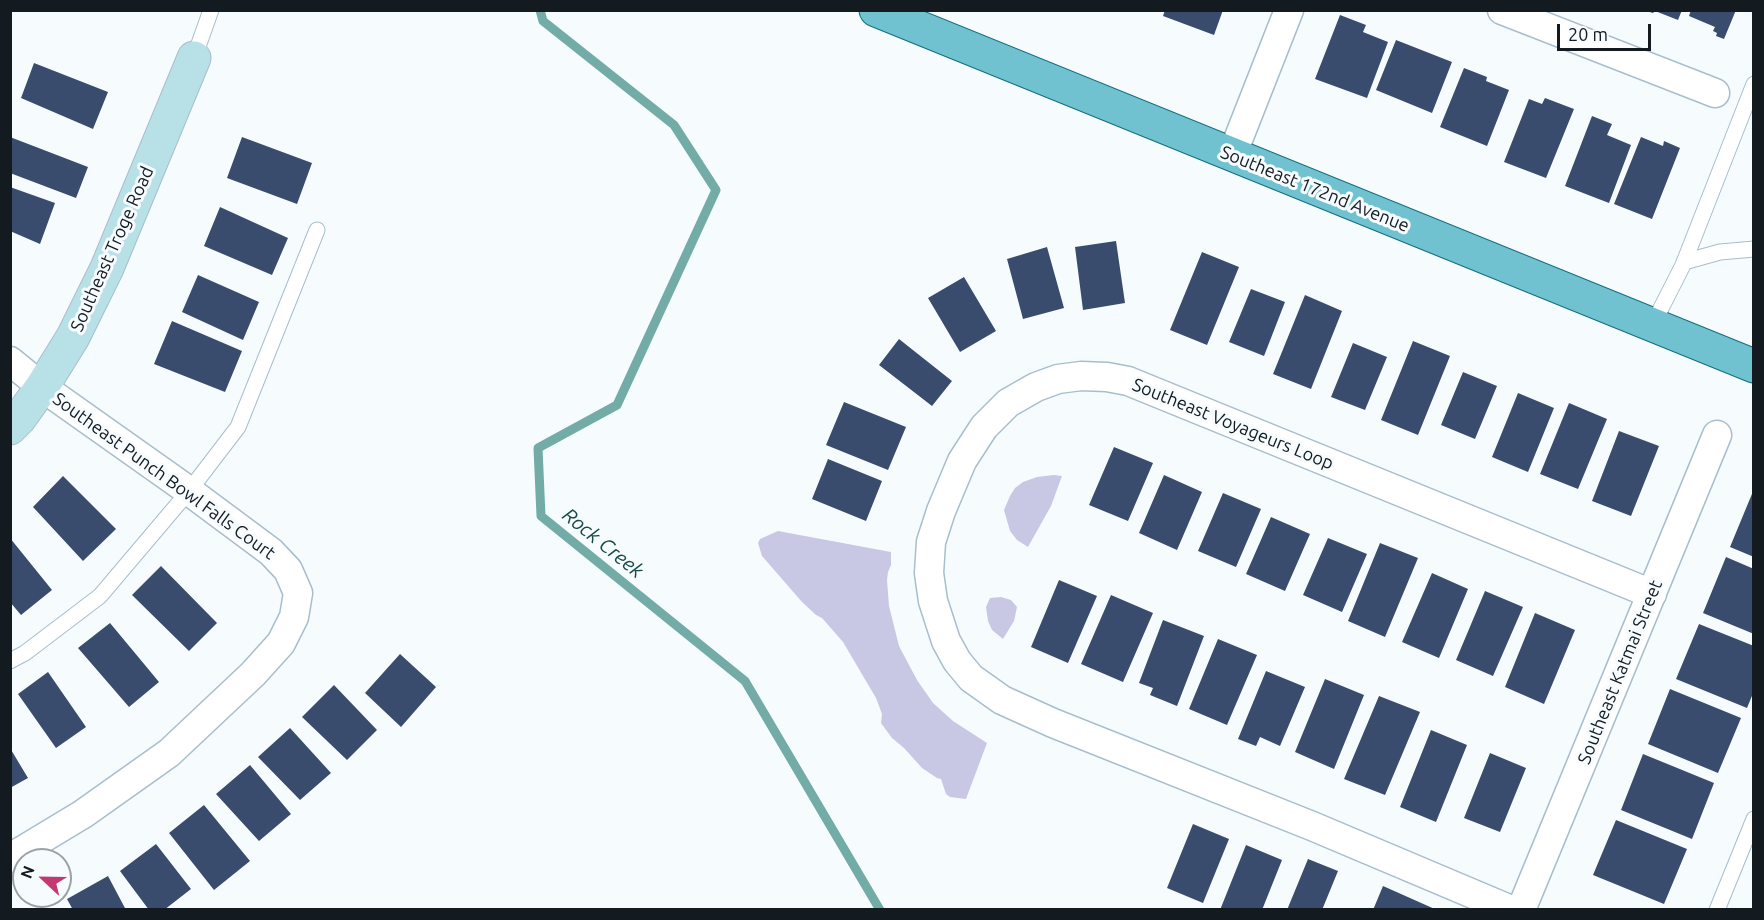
<!DOCTYPE html>
<html>
<head>
<meta charset="utf-8">
<style>
	body { margin:0 }
	#map { position:relative; width:1764px; height:920px; overflow:hidden; background:#f6fbfe; font-family:Ubuntu,sans-serif }
	canvas { display:block }
	.frame { position:absolute; inset:0; border:12px solid #131a20; pointer-events:none }
	.north { position:absolute; left:12px; top:848px; width:60px; height:60px; box-sizing:border-box; background:#f6fbfe; border:2px solid #9ba1a5; border-radius:50%; rotate:292deg; font-size:16px; font-weight:700; line-height:24px; text-align:center; color:#131a20 }
	.north::after { content:''; display:block; margin:auto; width:21px; height:27px; background:#c13872; clip-path:polygon(50% 0,100% 100%,50% 72%,0 100%) }
	.scale { position:absolute; left:1557px; top:24px; width:94px; height:27px; box-sizing:border-box; border:3px solid #131a20; border-top:0; padding-left:8px; font-size:18px; line-height:21px; white-space:nowrap; color:#131a20; -webkit-text-stroke:4px #f6fbfe; paint-order:stroke }
</style>
</head>
<body>
<div id="map">
<canvas width="1764" height="920"></canvas>
<div class="frame"></div>
<div class="north">N</div>
<div class="scale">20 m</div>
</div>
<script>
const g = document.querySelector('canvas').getContext('2d');
g.lineJoin = 'round';
function fillPath(path, color) { g.fillStyle = color; g.fill(path, 'evenodd'); }
const poly = rows => new Path2D(rows.map(r => 'M' + r).join(''));
function stroke(path, color, width, dash) { g.strokeStyle = color; g.lineWidth = width; g.lineCap = dash ? 'butt' : 'round'; g.setLineDash(dash || []); g.stroke(path); }
function write(font, color, halo, rows, align = 'center') {
  g.font = font + ' Ubuntu,sans-serif'; g.lineWidth = 6; g.setLineDash([]); g.textBaseline = 'middle'; g.strokeStyle = halo; g.fillStyle = color; for (const [text, x, y, turn = 0] of rows) {
    g.save(); g.translate(x, y); g.rotate((+turn || 0) * Math.PI / 180); g.textAlign = isNaN(turn) ? turn : align; if (halo) g.strokeText(text, 0, 0); g.fillText(text, 0, 0); g.restore();
  }
}
const green = poly([
	[1054,475,1062,476,1051,506,1028,547,1017,540,1010,531,1004,510,1010,496,1015,488,1023,482,1037,477],
	[778,531,891,552,891,565,888,572,887,580,889,606,899,646,917,680,933,703,953,721,987,743,966,799,950,797,946,794,941,779,937,778,922,768,904,748,892,738,881,723,882,714,876,698,843,642,822,618,816,615,802,602,762,556,758,543,760,539],
	[1001,597,1011,600,1017,607,1014,621,1003,639,992,630,988,621,986,607,990,598]
]);
const stream = poly([
	[540,10,543,21,674,125,716,190,617,405,538,448,541,516,745,681,880,910]
]);
const building = poly([
	[1165,10,1223,10,1214,35,1163,16],
	[1656,10,1682,10,1678,20,1655,11,1653,13,1646,11],
	[1691,10,1736,10,1724,39,1716,36,1717,33,1713,31,1715,27,1689,16],
	[1340,15,1366,25,1363,32,1388,42,1367,98,1315,79],
	[1396,40,1452,62,1432,113,1376,90],
	[34,63,108,92,93,129,21,98],
	[1464,68,1487,77,1486,81,1509,90,1487,146,1440,127],
	[1545,98,1574,109,1546,178,1504,162,1529,99,1542,104],
	[1592,116,1612,124,1607,135,1631,145,1609,203,1565,186],
	[10,137,88,167,76,198,10,173],
	[242,137,312,163,297,204,227,178],
	[1641,137,1663,146,1664,141,1680,148,1652,219,1614,204],
	[10,187,55,203,40,244,10,231],
	[220,207,288,238,272,275,204,246],
	[1116,241,1125,303,1083,310,1075,247],
	[1047,247,1064,308,1023,319,1007,259],
	[1202,252,1239,267,1207,345,1170,330],
	[198,275,259,302,243,340,182,312],
	[964,277,996,331,960,352,928,298],
	[1251,289,1285,302,1264,356,1229,342],
	[1305,295,1342,311,1311,389,1273,374],
	[172,321,242,351,225,392,154,364],
	[899,339,952,381,932,406,879,365],
	[1413,341,1450,356,1418,435,1381,420],
	[1353,343,1387,357,1365,410,1331,397],
	[1463,372,1497,386,1475,439,1441,425],
	[1518,393,1554,408,1528,472,1492,457],
	[844,402,906,427,888,470,826,445],
	[1569,403,1607,419,1578,489,1540,474],
	[1619,431,1659,446,1631,516,1592,501],
	[1114,447,1153,463,1128,521,1089,505],
	[828,459,882,481,866,521,812,499],
	[1164,475,1202,492,1177,550,1139,533],
	[63,476,116,529,83,561,33,507],
	[1754,489,1754,557,1730,547],
	[1223,493,1261,509,1236,567,1198,551],
	[1271,517,1310,534,1285,591,1246,574],
	[10,538,52,590,21,615,10,602],
	[1328,538,1367,554,1342,612,1303,595],
	[1380,543,1418,558,1385,637,1348,621],
	[1726,557,1754,569,1754,634,1703,613],
	[161,566,217,623,189,651,132,595],
	[1432,573,1468,589,1439,658,1402,642],
	[1059,580,1097,596,1068,663,1031,647],
	[1485,591,1523,607,1493,676,1456,660],
	[1111,595,1153,613,1123,682,1081,664],
	[1535,613,1575,630,1544,704,1505,687],
	[1163,620,1204,636,1177,706,1150,695,1153,688,1139,683],
	[110,623,159,682,129,707,78,648],
	[1699,624,1754,646,1754,691,1747,708,1676,679],
	[1218,639,1257,655,1227,725,1189,709],
	[400,654,436,687,401,727,365,693],
	[1266,671,1305,687,1280,746,1260,737,1256,746,1238,739],
	[48,672,86,727,56,748,18,694],
	[1325,679,1364,695,1334,769,1295,752],
	[334,685,377,730,347,760,302,717],
	[1670,689,1741,718,1718,773,1648,744],
	[1379,696,1420,712,1385,795,1344,779],
	[290,728,331,773,300,800,258,757],
	[1431,730,1467,745,1436,822,1400,807],
	[10,748,28,778,10,788],
	[1490,753,1526,768,1500,832,1464,818],
	[1643,754,1714,783,1692,839,1621,810],
	[250,765,291,814,259,841,216,794],
	[204,805,250,861,214,890,169,833],
	[1616,820,1687,849,1664,904,1593,875],
	[1193,824,1229,839,1203,903,1167,888],
	[156,844,191,889,164,910,149,910,120,871],
	[1246,845,1282,860,1262,910,1220,910],
	[1308,859,1338,871,1322,910,1287,910],
	[108,876,126,910,73,910,67,899],
	[1383,886,1437,910,1373,910]
]);
const lane = poly([
	[194,58,211,10],
	[1684,262,1720,252,1754,249],
	[1652,326,1683,265,1754,84],
	[10,661,25,653,100,596,189,491,238,427,317,230],
	[1717,910,1754,819]
]);
const street = poly([
	[1502,10,1715,93],
	[1232,155,1289,10],
	[10,361,42,387,189,491,271,552,288,570,298,593,294,617,281,643,253,674,169,753,83,814,10,858],
	[1511,910,1312,826,1053,723,1002,700,971,678,957,661,946,641,933,601,929,573,931,542,941,511,962,461,984,427,1008,403,1036,387,1058,379,1081,376,1107,377,1128,381,1652,594],
	[1521,910,1717,435]
]);
const secondary = poly([
	[10,428,19,419,42,387,73,337,107,268,194,58]
]);
const primary = poly([
	[876,10,1754,366]
]);
const streetNames = [
	["Southeast 172nd Avenue",1315,189,22],
	["Southeast Troge Road",112,249,-66],
	["Southeast Voyageurs Loop",1233,424,22],
	["Southeast Punch Bowl Falls Court",164,476,36],
	["Southeast Katmai Street",1620,672,-68]
];
const waterNames = [
	["Rock Creek",603,543,39]
];
fillPath(green, '#c8c8e5');
stroke(stream, '#73aca7', 9);
fillPath(building, '#3a4c6d');
stroke(lane, '#a8becc', 17);
stroke(street, '#a8becc', 31);
stroke(secondary, '#a8becc', 35);
stroke(primary, '#126d7e', 35);
stroke(lane, '#fff', 15);
stroke(street, '#fff', 28);
stroke(secondary, '#b8e1e7', 33);
stroke(primary, '#71c2d0', 33);
write('18px', '#131a20', '#f6fbfe', streetNames);
write('italic 20px', '#174a46', '#f6fbfe', waterNames);
</script>
</body>
</html>
